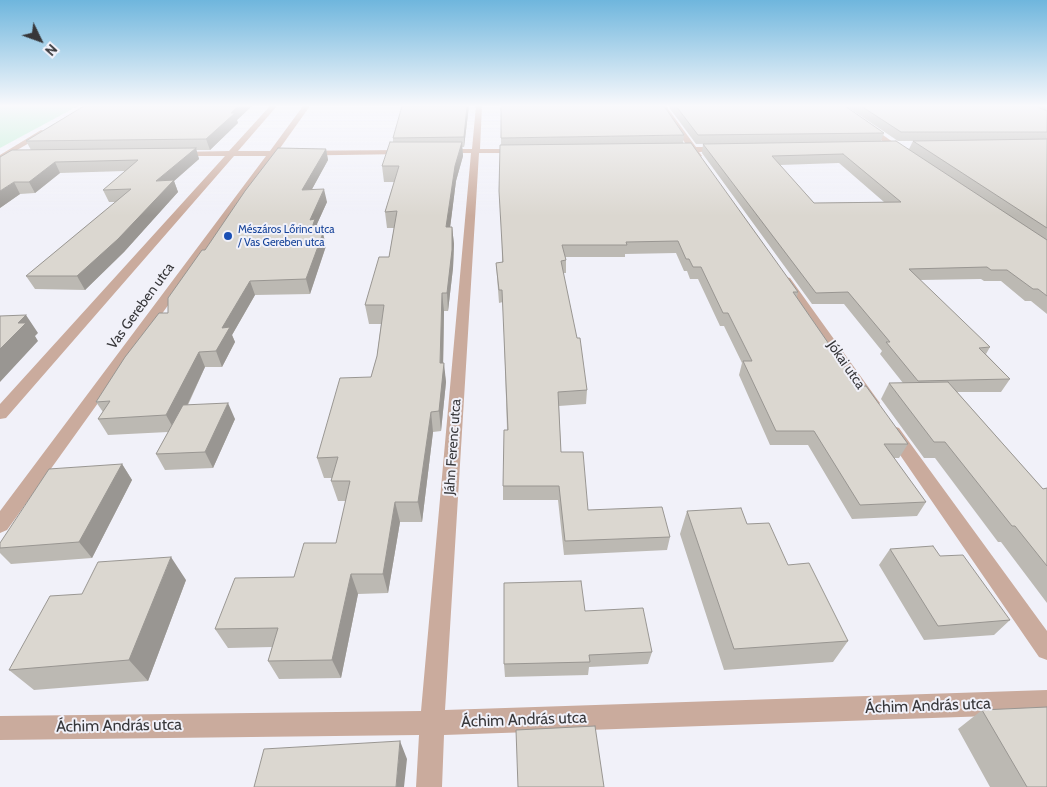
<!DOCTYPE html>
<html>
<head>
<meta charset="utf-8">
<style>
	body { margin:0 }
	#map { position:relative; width:1047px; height:787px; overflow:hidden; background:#f1f1f9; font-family:Cabin,sans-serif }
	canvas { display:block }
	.north { position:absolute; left:15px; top:15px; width:50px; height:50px; -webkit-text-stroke:4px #f1f1f9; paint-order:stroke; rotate:132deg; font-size:14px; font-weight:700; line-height:20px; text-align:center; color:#37373a }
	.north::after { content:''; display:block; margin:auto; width:18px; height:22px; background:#37373a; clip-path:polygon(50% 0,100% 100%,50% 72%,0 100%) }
</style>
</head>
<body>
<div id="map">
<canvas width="1047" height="787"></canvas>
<div class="north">N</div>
</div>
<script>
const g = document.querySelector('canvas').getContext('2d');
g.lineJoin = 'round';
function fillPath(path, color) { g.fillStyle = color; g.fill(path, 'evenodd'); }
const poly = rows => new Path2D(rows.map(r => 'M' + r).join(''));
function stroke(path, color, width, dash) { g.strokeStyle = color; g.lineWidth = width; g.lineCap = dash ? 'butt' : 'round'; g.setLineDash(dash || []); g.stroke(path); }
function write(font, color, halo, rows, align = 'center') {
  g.font = font + ' Cabin,sans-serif'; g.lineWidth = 4; g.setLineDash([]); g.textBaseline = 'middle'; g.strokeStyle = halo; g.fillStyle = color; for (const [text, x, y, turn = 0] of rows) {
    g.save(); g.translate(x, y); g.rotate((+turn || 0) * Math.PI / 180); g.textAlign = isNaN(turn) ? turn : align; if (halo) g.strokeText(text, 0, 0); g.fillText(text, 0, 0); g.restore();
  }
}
const green = poly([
	[0,106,78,106,0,148]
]);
const minor = poly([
	[270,106,277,106,238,151,270,151,303,106,310,106,278,151,406,150,410,152,406,154,275,156,7,530,0,533,0,511,266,156,234,156,6,418,0,419,0,404,225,156,179,156,175,154,176,152,229,151,270,106],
	[476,106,482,106,480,149,521,149,525,151,521,153,479,153,445,710,1047,690,1047,714,444,735,442,787,416,787,419,735,0,740,0,716,421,711,471,153,444,153,440,151,444,149,472,149,476,106],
	[659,106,666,106,696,147,723,147,727,149,723,151,699,152,702,156,698,158,691,152,673,152,673,148,688,147,659,106],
	[834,106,842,106,907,152,900,154,834,106],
	[41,130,48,132,0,160,0,155,41,130],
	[786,277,790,278,877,399,880,403,877,407,867,407,780,281,786,277],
	[893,426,899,428,1047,631,1047,660,1039,657,887,436,885,432,887,428,893,426]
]);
const wall = poly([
	[84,106,252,106,237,120,238,123,210,150,196,150,199,159,174,181,178,192,124,252,85,290,35,289,26,276,116,202,109,202,103,190,125,171,60,173,35,193,20,194,0,208,31,150,26,141],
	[469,106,464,147,462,147,463,156,456,181,450,227,452,227,454,244,453,268,448,311,444,311,443,363,446,382,441,431,433,432,422,522,400,522,388,593,358,594,341,678,279,679,268,661,272,647,228,648,215,629,294,577,336,543,346,501,338,501,331,481,332,478,324,478,317,458,371,377,377,356,381,324,369,324,365,305,389,257,394,228,387,228,385,212,394,182,384,182,382,166,393,142,393,138],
	[668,106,845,106,884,133,881,141,909,149,913,141,898,141,846,106,1047,106,1047,314,1031,301,1025,301,1001,281,984,281,981,279,920,280,990,347,986,354,1010,379,1001,392,957,392,1043,489,1047,488,1047,603,1001,542,998,542,935,458,924,458,881,399,889,383,903,383,880,354,882,351,844,304,812,304,702,153,703,144,696,144],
	[839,163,884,202,814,203,780,165],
	[684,135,683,143,798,292,797,297,858,386,908,444,899,458,894,458,926,502,917,516,852,519,808,445,770,445,739,375,742,363,724,326,720,326,698,279,690,279,687,271,684,271,676,253,625,254,625,257,565,257,566,260,566,273,563,273,587,390,586,404,559,406,561,452,588,510,670,537,667,550,564,555,558,500,503,500,503,486,507,430,503,302,499,303,496,263,502,262,501,138],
	[326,149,328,160,312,189,327,202,317,224,318,233,326,246,310,294,255,295,232,335,235,342,222,367,205,367,188,405,235,419,213,468,165,470,156,454,168,432,108,435,98,419,103,412,96,402,168,313,205,250],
	[122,464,132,480,92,558,11,564,0,553,0,543],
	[687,511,747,524,788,565,848,641,833,662,724,670,680,534],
	[890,549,940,556,1010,620,994,635,924,640,879,565],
	[186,580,148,681,34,690,9,670,82,594],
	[585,611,652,652,648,664,589,667,588,675,505,677,504,664],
	[982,710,1047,787,990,787,958,729]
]);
const shadedWall = poly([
	[238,106,252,106,237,120,238,123,210,150,206,139,231,113],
	[467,106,469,106,464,147,464,137],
	[462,142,463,156,456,181,448,244,446,227,455,166],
	[196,148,199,159,174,181,178,192,124,252,85,290,77,276,156,181],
	[326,149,328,160,305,202,302,190],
	[55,162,60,173,35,193,29,182],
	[14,182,20,194,0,208,0,191],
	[324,189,327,202,317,224,319,233,310,233,310,220],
	[452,227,454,244,453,268,448,311,447,293],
	[323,233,326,246,310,294,306,279],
	[250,281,255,295,232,335,235,342,222,367,216,351,222,328],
	[442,293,444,311,443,371,444,363,446,382,441,431,439,411],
	[26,315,38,333,35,336,38,341,0,382,0,349,18,323],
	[199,352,205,367,175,431,166,415],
	[228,403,235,419,213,468,205,452],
	[431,412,433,432,422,522,418,502],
	[122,464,132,480,92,558,79,542],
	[395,502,400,522,388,593,383,574],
	[171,557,186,580,148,681,129,660],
	[351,574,358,594,341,678,332,660],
	[400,741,407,759,404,787,396,787]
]);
const building = poly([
	[84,106,238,106,231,113,235,113,206,139,26,141,84,106],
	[402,106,467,106,464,137,393,138,402,106],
	[501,106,664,106,684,135,501,138,501,106],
	[676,106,845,106,884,133,698,135,676,106],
	[861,106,1035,106,1047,111,1047,132,901,132,861,106],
	[1047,139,1047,228,913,141,1047,139],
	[896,141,1047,240,1047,296,1038,289,1033,289,1007,270,991,270,987,267,909,269,990,347,979,348,1010,379,918,381,886,342,890,342,848,292,816,293,703,144,896,141],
	[843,154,901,202,814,203,772,156,843,154],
	[390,142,462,142,455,166,446,227,452,227,452,250,447,293,442,293,440,363,444,363,439,411,431,412,418,502,395,502,383,574,351,574,332,660,268,661,278,628,215,629,235,578,294,577,304,543,336,543,350,481,331,481,338,457,317,458,340,378,371,377,377,356,384,305,365,305,379,257,389,257,397,211,385,212,399,166,382,166,390,142],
	[691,143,798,292,793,292,858,386,866,386,908,444,884,444,926,502,860,505,814,431,776,431,743,361,752,361,728,313,723,313,701,267,693,267,689,259,686,259,678,241,626,242,627,245,562,245,566,260,561,261,577,338,580,338,587,390,558,392,561,452,583,452,588,510,662,507,670,537,565,541,559,486,503,486,504,430,508,430,502,290,499,290,496,263,503,262,499,191,500,145,691,143],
	[196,148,156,181,174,180,118,239,77,276,26,276,131,189,103,190,138,160,55,162,29,182,14,182,0,191,0,157,12,150,196,148],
	[278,148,326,149,302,190,324,189,310,220,315,219,310,233,323,233,306,279,250,281,222,328,230,327,216,351,199,352,166,415,98,419,110,401,96,402,125,357,159,313,168,313,168,298,202,250,205,250,245,191,278,148],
	[26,315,18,323,26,323,0,349,0,316,26,315],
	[948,382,1043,489,1047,488,1047,566,1015,526,1012,526,945,442,934,442,889,383,948,382],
	[228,403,205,452,156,454,183,405,228,403],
	[122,464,79,542,0,548,0,543,49,469,122,464],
	[741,508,747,524,769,523,788,565,809,563,848,641,734,649,687,511,741,508],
	[933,546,940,556,963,555,1010,620,938,626,890,549,933,546],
	[171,557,129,660,9,670,50,596,82,594,98,562,171,557],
	[581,581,585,611,643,608,652,652,589,655,590,662,504,664,504,583,581,581],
	[1047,707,1047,787,1027,787,982,710,1047,707],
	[595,726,604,787,518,787,516,730,595,726],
	[400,741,396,787,254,787,264,749,400,741]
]);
const markers = [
	[228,236,5,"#1a4fb4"]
];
const farTransitnames = [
	["Mészáros Lőrinc utca",238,230],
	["/ Vas Gereben utca",238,243]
];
const streetNames = [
	["Vas Gereben utca",141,306,-54],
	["Jókai utca",846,365,55],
	["Jáhn Ferenc utca",453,447,-86]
];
const nearStreetnames = [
	["Áchim András utca",928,706,-2],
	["Áchim András utca",524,720,-2],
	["Áchim András utca",119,726,-1]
];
fillPath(green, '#bbefd1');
fillPath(minor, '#caab9d');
fillPath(wall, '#bcb9b3');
fillPath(shadedWall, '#999692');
fillPath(building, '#dbd7d0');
stroke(building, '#999692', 1);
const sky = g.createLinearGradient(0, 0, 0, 216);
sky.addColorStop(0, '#6fb6dd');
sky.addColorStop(0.49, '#f9f9fc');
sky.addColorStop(1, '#f9f9fc00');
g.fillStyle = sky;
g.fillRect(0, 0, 1047, 216);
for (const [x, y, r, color] of markers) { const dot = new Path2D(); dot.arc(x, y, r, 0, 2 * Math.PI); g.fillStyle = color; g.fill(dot); stroke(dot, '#f1f1f9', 2); }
write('11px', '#164399', '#f1f1f9', farTransitnames, 'left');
write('14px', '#37373a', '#f1f1f9', streetNames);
write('16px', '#37373a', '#f1f1f9', nearStreetnames);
</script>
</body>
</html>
